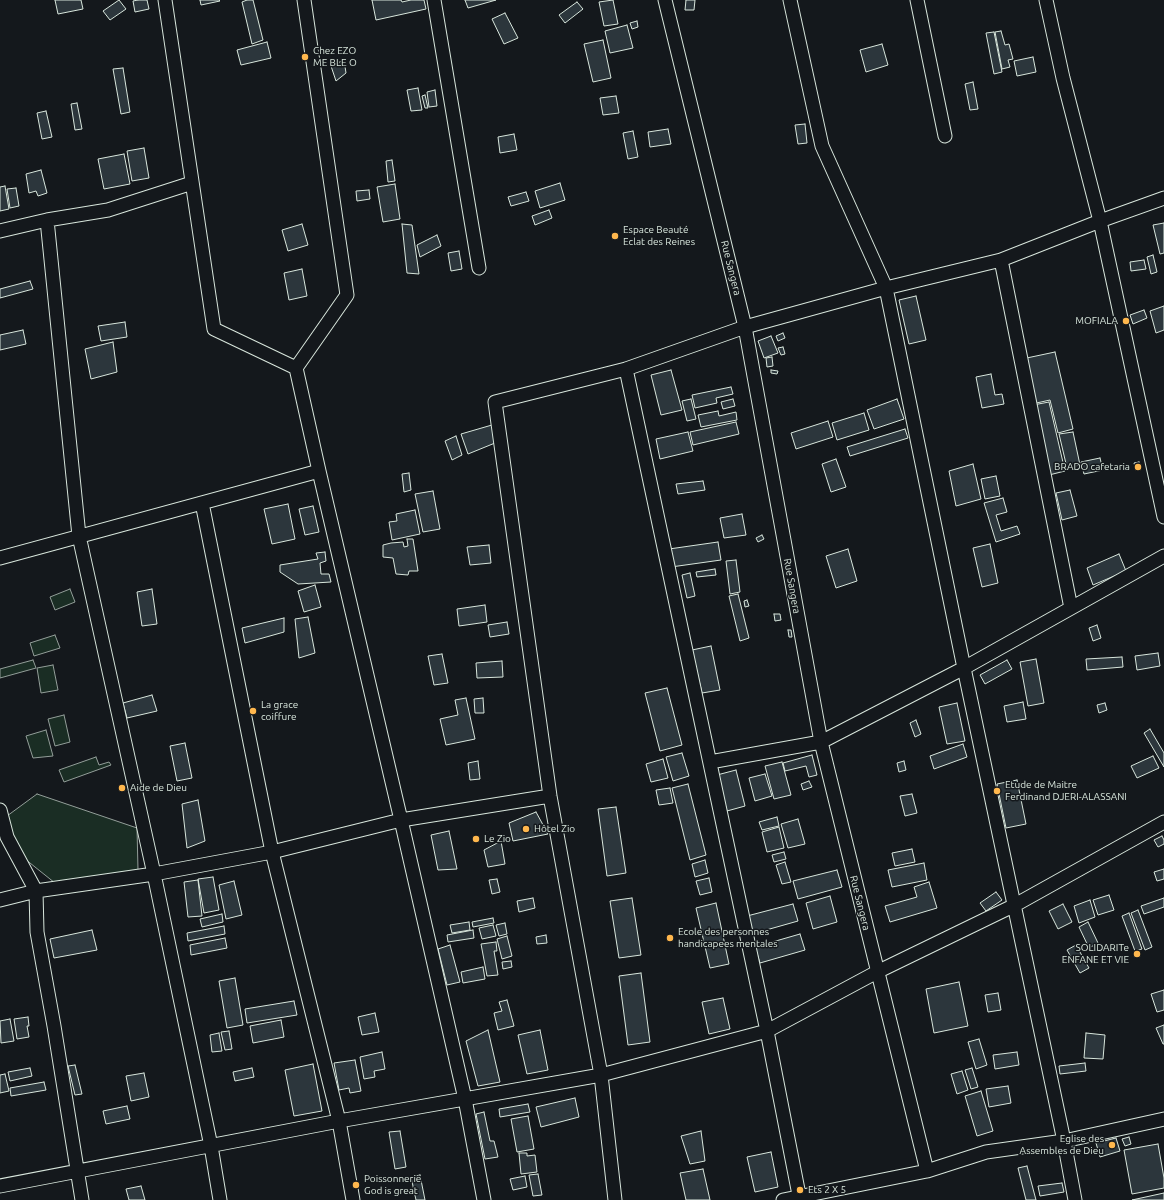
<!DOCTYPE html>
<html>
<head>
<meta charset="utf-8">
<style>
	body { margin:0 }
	canvas { display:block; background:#14181c }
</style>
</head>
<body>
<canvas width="1164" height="1200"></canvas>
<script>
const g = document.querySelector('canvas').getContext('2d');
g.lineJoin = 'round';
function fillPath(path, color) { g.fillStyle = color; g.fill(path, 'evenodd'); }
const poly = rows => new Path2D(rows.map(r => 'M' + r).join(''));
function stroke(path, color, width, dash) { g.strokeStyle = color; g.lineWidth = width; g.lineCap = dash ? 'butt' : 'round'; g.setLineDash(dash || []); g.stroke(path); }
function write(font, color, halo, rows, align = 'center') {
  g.font = font + ' Ubuntu,sans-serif'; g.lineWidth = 3; g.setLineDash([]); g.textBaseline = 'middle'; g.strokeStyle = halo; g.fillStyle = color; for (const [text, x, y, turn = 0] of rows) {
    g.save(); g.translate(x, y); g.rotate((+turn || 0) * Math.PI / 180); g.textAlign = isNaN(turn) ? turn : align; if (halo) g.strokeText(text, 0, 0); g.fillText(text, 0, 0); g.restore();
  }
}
const green = poly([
	[70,589,75,602,55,610,50,597,70,589],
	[55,635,60,648,34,656,30,643,55,635],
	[33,660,36,668,0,678,0,669,33,660],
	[53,665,58,690,41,693,37,668,53,665],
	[64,715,70,742,55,746,48,719,64,715],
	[46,730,53,756,33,758,26,736,46,730],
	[96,757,99,765,109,762,111,765,64,782,59,770,96,757],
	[37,794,137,828,138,870,55,883,15,851,7,816,37,794]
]);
const building = poly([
	[55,0,81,0,83,9,58,14,55,0],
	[119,0,126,9,110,20,103,11,119,0],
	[138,0,147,0,149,9,135,12,133,1,138,0],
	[200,0,219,0,220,1,201,5,200,0],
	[247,0,253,0,263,40,252,44,242,2,247,0],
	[372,0,401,0,402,2,411,0,424,0,426,9,376,20,372,0],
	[465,0,496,0,468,8,465,0],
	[613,0,618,24,604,26,599,2,613,0],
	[686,0,695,0,694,10,685,10,686,0],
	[577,2,583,9,565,23,559,15,577,2],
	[505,13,518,38,504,44,492,19,505,13],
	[637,21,638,27,632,29,630,23,637,21],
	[627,25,633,48,610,53,605,31,627,25],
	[1001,31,1005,45,1009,44,1013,59,1008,60,1010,67,1002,69,995,32,1001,31],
	[994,32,1002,72,994,74,986,33,994,32],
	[603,40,611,78,593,82,584,44,603,40],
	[267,42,271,58,241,65,237,50,267,42],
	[882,44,888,65,866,72,860,50,882,44],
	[1033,57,1036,72,1017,76,1014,61,1033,57],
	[344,60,346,73,336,81,331,66,344,60],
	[123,68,130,112,121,114,113,69,123,68],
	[973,82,978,109,970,110,965,84,973,82],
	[418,88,422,110,411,111,407,90,418,88],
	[435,90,437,106,429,107,427,92,435,90],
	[425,95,428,108,425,108,422,96,425,95],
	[616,96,619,113,603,115,600,98,616,96],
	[77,103,82,129,75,130,71,104,77,103],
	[46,111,52,137,42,139,37,113,46,111],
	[805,124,807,143,798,144,795,125,805,124],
	[668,129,671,144,650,147,648,132,668,129],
	[633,131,638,157,628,159,623,133,633,131],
	[514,134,517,150,500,153,498,137,514,134],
	[144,148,149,178,132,181,127,151,144,148],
	[124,154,130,184,104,189,98,159,124,154],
	[392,160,395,181,388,182,386,161,392,160],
	[41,170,47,193,38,196,36,191,29,193,26,174,41,170],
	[560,183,565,200,540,208,535,191,560,183],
	[395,184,400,219,383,222,377,187,395,184],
	[5,186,9,209,0,211,0,187,5,186],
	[16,188,19,206,10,208,7,189,16,188],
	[369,190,370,199,357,201,356,191,369,190],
	[526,192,529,201,511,206,508,197,526,192],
	[549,210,552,218,535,225,532,216,549,210],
	[1164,223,1164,253,1160,254,1153,225,1164,223],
	[302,224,308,245,288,251,282,230,302,224],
	[402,224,412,225,419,274,407,273,402,224],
	[437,235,441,246,420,257,417,245,437,235],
	[459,251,462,269,451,271,448,253,459,251],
	[1153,255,1157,272,1151,274,1147,257,1153,255],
	[1144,260,1146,269,1131,271,1130,262,1144,260],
	[302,269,307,296,289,300,284,273,302,269],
	[30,281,33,289,0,298,0,289,30,281],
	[916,296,926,340,909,344,899,300,916,296],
	[1164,306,1164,330,1156,333,1150,311,1164,306],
	[1144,310,1147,318,1133,324,1130,315,1144,310],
	[125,322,127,337,101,341,98,326,125,322],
	[23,330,26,344,0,350,0,335,23,330],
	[783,333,785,338,778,341,776,336,783,333],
	[771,336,778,353,764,358,758,341,771,336],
	[113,342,117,372,91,379,85,349,113,342],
	[783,347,785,354,781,355,778,348,783,347],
	[1055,352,1073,429,1058,433,1050,400,1032,404,1022,359,1055,352],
	[772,357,773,366,767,367,766,358,772,357],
	[671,370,682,410,661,415,651,375,671,370],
	[771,370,778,371,777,374,771,373,771,370],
	[991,374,995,395,1002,394,1004,404,982,408,976,377,991,374],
	[731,387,733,394,716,398,717,403,695,408,692,395,731,387],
	[691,399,696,419,687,421,682,401,691,399],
	[733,399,735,406,723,409,721,402,733,399],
	[897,399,904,419,874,429,867,410,897,399],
	[1049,402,1065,471,1049,475,1033,405,1049,402],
	[718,411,719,416,736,412,737,420,701,427,698,415,718,411],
	[864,413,869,430,837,440,832,423,864,413],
	[828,421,833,437,796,449,791,433,828,421],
	[736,422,739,434,693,445,690,432,736,422],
	[492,425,495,443,468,454,461,434,492,425],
	[905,429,908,438,850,456,847,447,905,429],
	[688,432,693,451,660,459,656,439,688,432],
	[1073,432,1080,465,1067,468,1059,434,1073,432],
	[456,436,462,455,452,460,445,441,456,436],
	[1100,458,1103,470,1084,474,1081,462,1100,458],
	[836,459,846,487,831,492,822,464,836,459],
	[1139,462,1141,469,1136,470,1134,463,1139,462],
	[973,464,981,499,956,506,949,471,973,464],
	[409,473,411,490,404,492,402,474,409,473],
	[996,476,1000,496,985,499,981,479,996,476],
	[703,481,705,490,678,494,676,484,703,481],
	[1070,490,1077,516,1062,520,1056,493,1070,490],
	[433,491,440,529,423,532,415,494,433,491],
	[1003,498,1007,512,996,515,1001,531,1017,526,1020,534,996,542,984,503,1003,498],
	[288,504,295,539,272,544,264,509,288,504],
	[313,506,319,532,305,535,299,509,313,506],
	[415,510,420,534,392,540,389,522,397,521,396,514,415,510],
	[742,514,746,535,724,538,720,518,742,514],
	[762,535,764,539,758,542,756,538,762,535],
	[407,539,413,539,418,571,409,571,408,575,396,574,393,558,383,557,383,545,391,543,403,542,404,547,408,546,407,539],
	[718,542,721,560,671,567,669,549,718,542],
	[990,544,998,583,982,587,973,548,990,544],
	[489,545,491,563,470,565,467,547,489,545],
	[848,549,857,581,836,588,826,556,848,549],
	[325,552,326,561,320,563,321,574,329,574,331,582,298,584,280,572,280,565,318,559,316,553,325,552],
	[1119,554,1126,571,1093,585,1087,568,1119,554],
	[736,560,740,592,730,594,726,561,736,560],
	[715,569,716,575,697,577,696,572,715,569],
	[690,573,695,596,687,598,682,575,690,573],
	[315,585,321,607,304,612,298,591,315,585],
	[152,589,157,624,142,626,137,592,152,589],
	[738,594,749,638,740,641,729,596,738,594],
	[747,600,749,606,745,607,744,601,747,600],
	[485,605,487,622,459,626,457,609,485,605],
	[774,614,780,614,781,620,775,621,774,614],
	[308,617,315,653,299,658,295,619,308,617],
	[284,618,284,632,245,643,242,628,284,618],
	[507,622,509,634,490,637,488,625,507,622],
	[1097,625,1101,638,1093,641,1089,628,1097,625],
	[788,630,791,630,792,637,789,637,788,630],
	[711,646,720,690,702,693,692,650,711,646],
	[1158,653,1160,666,1137,670,1135,656,1158,653],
	[442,654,448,683,434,685,428,656,442,654],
	[1122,657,1123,667,1087,670,1086,659,1122,657],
	[1036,659,1044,703,1028,706,1020,662,1036,659],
	[1007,660,1012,669,985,684,980,675,1007,660],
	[502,661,503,677,477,678,476,663,502,661],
	[667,688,682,745,660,751,645,693,667,688],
	[152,695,157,711,127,718,123,703,152,695],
	[466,698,475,739,446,745,440,719,458,715,455,700,466,698],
	[483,698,484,713,475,713,474,699,483,698],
	[1023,702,1026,719,1007,722,1004,706,1023,702],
	[957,703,965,741,947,744,939,707,957,703],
	[1105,703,1107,710,1099,713,1097,705,1105,703],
	[916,720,921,734,915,737,910,723,916,720],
	[1150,729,1164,753,1164,767,1144,733,1150,729],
	[185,743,192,778,177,781,170,746,185,743],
	[963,744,967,757,934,769,930,756,963,744],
	[682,753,689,776,673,781,666,757,682,753],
	[812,755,817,775,809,777,806,766,785,771,783,763,812,755],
	[1153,756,1159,768,1137,778,1131,766,1153,756],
	[663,759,668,778,651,782,646,764,663,759],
	[478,761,480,779,470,780,468,763,478,761],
	[904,761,906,770,899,772,897,763,904,761],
	[782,762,791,795,774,799,765,766,782,762],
	[736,770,745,806,727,811,717,775,736,770],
	[765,774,772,796,755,801,749,778,765,774],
	[1017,780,1026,824,1006,828,997,784,1017,780],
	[809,781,812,787,803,790,801,784,809,781],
	[688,784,706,855,690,860,672,788,688,784],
	[670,788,673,803,659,805,656,790,670,788],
	[912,794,917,813,905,816,900,796,912,794],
	[198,800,205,841,187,848,182,804,198,800],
	[616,807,626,873,607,876,598,809,616,807],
	[536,812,548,834,513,841,509,823,536,812],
	[777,817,779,826,762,830,759,822,777,817],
	[798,819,805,844,788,848,781,824,798,819],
	[779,827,784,848,767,852,762,832,779,827],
	[449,831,457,869,438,870,431,835,449,831],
	[1162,836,1164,840,1164,844,1158,847,1154,840,1162,836],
	[501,841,505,864,488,867,484,850,501,841],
	[912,849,915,862,895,866,892,853,912,849],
	[784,852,786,859,774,862,772,855,784,852],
	[705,860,708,873,695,877,692,864,705,860],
	[785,862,791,882,782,884,776,865,785,862],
	[924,863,927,880,892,887,888,870,924,863],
	[1164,869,1164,879,1157,881,1154,872,1164,869],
	[837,870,842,887,798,899,793,881,837,870],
	[213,877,219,910,204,913,198,879,213,877],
	[709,878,712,892,700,895,696,881,709,878],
	[497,879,500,892,492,894,489,880,497,879],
	[198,880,202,916,188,917,184,882,198,880],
	[234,881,242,915,226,919,219,885,234,881],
	[929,882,937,908,890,922,885,906,917,897,914,887,929,882],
	[996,892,1002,900,986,911,980,903,996,892],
	[1109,895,1114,910,1098,915,1093,900,1109,895],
	[830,896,837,922,813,929,806,903,830,896],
	[533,898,535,908,519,912,517,901,533,898],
	[632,898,641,955,619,958,610,901,632,898],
	[1164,898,1164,907,1144,914,1141,906,1164,898],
	[1090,900,1095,917,1079,923,1074,906,1090,900],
	[716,903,729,964,710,968,696,908,716,903],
	[793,904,798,921,752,934,747,916,793,904],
	[1063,904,1072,922,1058,929,1049,911,1063,904],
	[1138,910,1152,947,1145,950,1131,913,1138,910],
	[1129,913,1142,949,1135,951,1122,916,1129,913],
	[222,914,223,922,202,927,200,919,222,914],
	[493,918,494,923,473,927,472,922,493,918],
	[469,922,470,930,452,933,450,925,469,922],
	[1088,922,1098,943,1089,948,1079,927,1088,922],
	[505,923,507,934,499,936,496,925,505,923],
	[493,925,496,936,482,939,479,928,493,925],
	[224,926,225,934,188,941,187,933,224,926],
	[92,930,97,950,54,958,50,939,92,930],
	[473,930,474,938,448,942,447,935,473,930],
	[800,934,805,950,760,963,755,947,800,934],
	[546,935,547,943,537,944,536,937,546,935],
	[507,936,512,956,502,959,497,939,507,936],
	[225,938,227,948,191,955,190,945,225,938],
	[496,942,497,951,494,951,498,975,487,976,481,944,496,942],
	[450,945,460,982,447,985,438,949,450,945],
	[1076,945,1089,968,1080,973,1067,950,1076,945],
	[511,961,512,967,503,969,502,962,511,961],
	[483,967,485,979,463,983,461,972,483,967],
	[641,973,650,1042,628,1045,619,976,641,973],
	[235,978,243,1025,227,1028,219,981,235,978],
	[959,982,968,1026,934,1033,926,989,959,982],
	[1164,990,1164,1010,1157,1012,1151,994,1164,990],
	[998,993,1001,1010,988,1012,985,995,998,993],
	[723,998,730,1029,709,1034,702,1002,723,998],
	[507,1000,514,1026,498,1030,494,1013,502,1011,499,1002,507,1000],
	[294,1001,297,1015,247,1023,245,1009,294,1001],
	[375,1013,379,1032,362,1035,358,1017,375,1013],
	[28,1017,29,1026,27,1026,29,1037,17,1039,14,1019,28,1017],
	[10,1019,14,1041,1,1043,0,1021,10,1019],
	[281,1020,284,1037,253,1043,250,1026,281,1020],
	[1164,1025,1164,1044,1163,1044,1156,1028,1164,1025],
	[488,1030,500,1082,478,1086,466,1041,488,1030],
	[540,1030,548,1070,527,1074,518,1035,540,1030],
	[229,1031,232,1049,225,1050,221,1032,229,1031],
	[219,1033,222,1051,212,1052,210,1035,219,1033],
	[1086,1033,1105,1035,1103,1059,1084,1058,1086,1033],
	[979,1039,987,1065,976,1069,968,1042,979,1039],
	[382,1052,385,1069,374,1071,375,1077,364,1079,360,1057,382,1052],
	[1017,1052,1019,1065,995,1069,993,1055,1017,1052],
	[355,1060,361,1091,350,1093,349,1088,339,1090,334,1063,355,1060],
	[1085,1063,1086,1071,1060,1074,1059,1066,1085,1063],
	[313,1064,322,1111,294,1116,285,1070,313,1064],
	[75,1065,82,1094,75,1095,68,1066,75,1065],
	[30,1068,32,1076,10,1081,8,1072,30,1068],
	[252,1068,254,1077,235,1081,233,1072,252,1068],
	[972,1068,978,1087,971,1089,965,1070,972,1068],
	[962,1071,968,1090,957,1094,951,1074,962,1071],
	[144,1073,149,1097,131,1101,126,1076,144,1073],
	[5,1074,9,1091,0,1093,0,1075,5,1074],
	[44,1082,46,1090,11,1096,10,1088,44,1082],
	[1008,1086,1011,1103,989,1107,986,1089,1008,1086],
	[981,1091,993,1131,977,1136,965,1096,981,1091],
	[575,1098,579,1117,541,1127,536,1107,575,1098],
	[528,1104,530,1112,500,1117,499,1109,528,1104],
	[127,1106,130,1119,106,1124,103,1111,127,1106],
	[484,1112,490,1141,494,1141,498,1157,485,1159,476,1114,484,1112],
	[528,1116,534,1149,517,1152,511,1119,528,1116],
	[400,1131,406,1167,395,1169,389,1132,400,1131],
	[701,1131,705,1161,690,1164,681,1136,701,1131],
	[1129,1137,1131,1144,1125,1146,1122,1139,1129,1137],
	[1116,1138,1120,1151,1100,1157,1096,1143,1116,1138],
	[1158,1144,1164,1178,1164,1188,1132,1194,1124,1150,1158,1144],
	[771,1152,778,1187,755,1192,747,1157,771,1152],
	[519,1153,527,1153,527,1156,535,1155,537,1172,521,1174,519,1153],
	[1027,1166,1036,1200,1026,1200,1018,1168,1027,1166],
	[703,1169,710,1200,686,1200,680,1173,703,1169],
	[538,1174,542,1195,533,1196,529,1175,538,1174],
	[420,1175,425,1200,416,1200,411,1177,420,1175],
	[525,1176,527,1187,513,1190,510,1179,525,1176],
	[1062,1183,1064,1192,1040,1196,1038,1186,1062,1183],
	[141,1186,145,1200,129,1200,126,1189,141,1186],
	[1164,1193,1164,1200,1132,1200,1164,1193]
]);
const street = poly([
	[165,0,214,329,296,368],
	[304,0,347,295,296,368,319,471,401,820,465,1099,484,1200],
	[434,0,479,268],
	[665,0,745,327,821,742,927,1171],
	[790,0,822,146,886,288,964,668,1064,1141,1075,1200],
	[917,0,945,136],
	[1046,0,1063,78,1100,221,1164,517],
	[47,220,79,536,154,874,211,1146,220,1200],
	[0,231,47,220,108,210,192,183],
	[1001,260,1071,608],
	[626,369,767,1031,800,1200],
	[202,503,272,852,339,1121,353,1200],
	[0,558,319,471],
	[710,762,821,742,964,668,1164,556],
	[0,810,7,837,36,891,37,932,54,1026,82,1200],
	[0,900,36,891,154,874,272,852,401,820,550,796],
	[0,1186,339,1121,601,1075,767,1031,877,972,1015,905,1164,822],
	[615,1200,601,1075,550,796,495,402,626,369,745,327,886,288,1001,260,1100,221,1164,198],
	[783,1200,927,1171,986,1152,1064,1141,1164,1119]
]);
const markers = [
	[305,57,4,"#ffb74d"],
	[615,236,4,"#ffb74d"],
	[1126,321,4,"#ffb74d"],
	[1138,467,4,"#ffb74d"],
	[253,711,4,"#ffb74d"],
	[122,788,4,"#ffb74d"],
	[997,791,4,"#ffb74d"],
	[526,829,4,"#ffb74d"],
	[476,839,4,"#ffb74d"],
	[670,938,4,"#ffb74d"],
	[1137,954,4,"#ffb74d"],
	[1112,1145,4,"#ffb74d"],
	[356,1185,4,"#ffb74d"],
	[800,1190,4,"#ffb74d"]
];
const poiNames = [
	["Chez EZO",313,51],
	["ME BLE O",313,63],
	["Espace Beauté",623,230],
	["Eclat des Reines",623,242],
	["MOFIALA",1118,321,"right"],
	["BRADO cafetaria",1130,467,"right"],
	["La grace",261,705],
	["coiffure",261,717],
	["Etude de Maitre",1005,785],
	["Ferdinand DJERI-ALASSANI",1005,797],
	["Aide de Dieu",130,788],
	["Hôtel Zio",534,829],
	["Le Zio",484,839],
	["Ecole des personnes",678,932],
	["handicapees mentales",678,944],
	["SOLIDARITe",1129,948,"right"],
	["ENFANE ET VIE",1129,960,"right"],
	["Eglise des",1104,1139,"right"],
	["Assembles de Dieu",1104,1151,"right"],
	["Poissonnerie",364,1179],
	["God is great",364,1191],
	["Ets 2 X 5",808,1190]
];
const streetNames = [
	["Rue Sangera",731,268,76],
	["Rue Sangera",792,586,80],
	["Rue Sangera",860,903,76]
];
fillPath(green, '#1a2d24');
stroke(green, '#939e99', 1);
fillPath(building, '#2c363c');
stroke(building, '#d8e6dc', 1);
stroke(street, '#d8e6dc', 15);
stroke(street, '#14181c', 13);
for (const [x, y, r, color] of markers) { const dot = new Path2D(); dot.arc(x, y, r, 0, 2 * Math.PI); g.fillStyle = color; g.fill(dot); stroke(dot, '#14181c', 1.5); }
write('10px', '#d8e6dc', '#14181c', poiNames, 'left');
write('10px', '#d8e6dc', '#14181c', streetNames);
</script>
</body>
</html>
